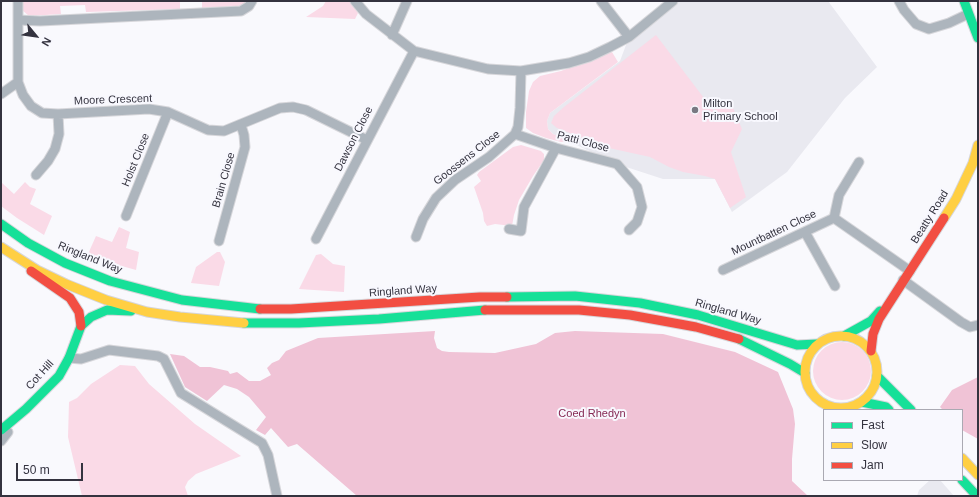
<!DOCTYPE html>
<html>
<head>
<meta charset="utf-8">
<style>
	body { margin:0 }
	#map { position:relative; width:979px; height:497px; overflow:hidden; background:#f9f9fd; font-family:Helvetica,sans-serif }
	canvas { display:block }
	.frame { position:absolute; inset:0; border:2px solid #34333f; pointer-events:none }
	.legend { position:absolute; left:823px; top:409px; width:140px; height:72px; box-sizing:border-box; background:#f8f8fe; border:1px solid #aaa9b2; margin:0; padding:5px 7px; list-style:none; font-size:12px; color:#34333f }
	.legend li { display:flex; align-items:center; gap:8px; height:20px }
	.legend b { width:20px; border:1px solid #aaa9b2 }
	.north { position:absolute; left:16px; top:16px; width:40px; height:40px; -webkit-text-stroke:3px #f8f8fe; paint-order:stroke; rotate:119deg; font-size:11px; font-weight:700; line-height:16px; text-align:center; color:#34333f }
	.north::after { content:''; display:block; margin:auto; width:14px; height:18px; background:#34333f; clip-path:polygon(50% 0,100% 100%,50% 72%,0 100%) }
	.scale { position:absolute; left:16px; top:463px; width:67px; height:18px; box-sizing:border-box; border:2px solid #34333f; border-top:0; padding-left:5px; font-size:12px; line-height:14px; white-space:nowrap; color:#34333f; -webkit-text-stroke:3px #f8f8fe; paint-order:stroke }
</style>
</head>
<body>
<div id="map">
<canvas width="979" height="497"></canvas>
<div class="frame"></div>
<ul class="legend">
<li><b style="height:5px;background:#16e098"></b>Fast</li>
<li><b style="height:5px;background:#ffcf43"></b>Slow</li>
<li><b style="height:5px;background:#f24e42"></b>Jam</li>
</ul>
<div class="north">N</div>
<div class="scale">50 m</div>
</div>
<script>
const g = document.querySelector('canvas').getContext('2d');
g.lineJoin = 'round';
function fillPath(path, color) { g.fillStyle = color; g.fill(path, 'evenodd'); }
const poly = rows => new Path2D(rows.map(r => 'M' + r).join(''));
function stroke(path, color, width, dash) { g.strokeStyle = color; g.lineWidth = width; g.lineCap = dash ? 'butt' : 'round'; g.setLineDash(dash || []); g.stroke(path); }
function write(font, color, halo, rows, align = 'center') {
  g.font = font + ' Helvetica,sans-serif'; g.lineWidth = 4; g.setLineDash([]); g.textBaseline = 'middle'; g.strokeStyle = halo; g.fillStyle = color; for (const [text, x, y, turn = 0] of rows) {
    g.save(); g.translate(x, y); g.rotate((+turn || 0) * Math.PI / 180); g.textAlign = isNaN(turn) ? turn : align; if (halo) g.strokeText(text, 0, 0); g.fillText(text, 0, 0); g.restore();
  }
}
const built = poly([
	[673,1,828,1,877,67,845,98,787,172,732,212,715,179,663,179,617,164,553,134,548,129,547,121,550,113,620,61,629,37],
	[930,480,940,480,954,496,917,496,919,490]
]);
const green = poly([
	[23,1,180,1,180,9,86,12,85,5,60,6,61,14,29,16,22,10],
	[202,1,247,1,243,5,234,7,202,8],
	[326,1,350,1,358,13,355,19,306,17,323,6],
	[656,35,713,110,731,103,742,129,731,152,746,197,730,208,715,179,705,176,683,172,669,167,650,157,609,148,557,128,551,123,554,116,564,107],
	[612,52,618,62,550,113,547,121,548,129,553,134,569,141,561,142,546,138,533,133,526,128,526,112,529,91,533,82,540,76,561,71],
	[521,145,541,151,544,154,544,160,533,176,519,200,514,215,512,226,495,224,487,226,484,221,483,213,474,187,481,181,477,175,479,172,513,147],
	[1,182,14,194,25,182,30,187,36,189,30,204,52,216,44,235,17,218,1,206],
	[119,227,130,232,126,248,139,252,136,270,111,263,88,254,96,236,112,242],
	[217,252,220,252,225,262,219,286,191,283,196,267],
	[321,254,333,264,345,266,344,292,299,289,316,255],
	'813 371a29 29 0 1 1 58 0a29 29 0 1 1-58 0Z',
	[120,365,135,366,149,384,195,424,241,456,196,474,188,481,185,487,188,496,82,496,68,437,69,402,77,398,91,384]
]);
const forest = poly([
	[435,331,434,338,437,348,442,351,449,352,495,353,536,344,555,333,575,331,663,334,735,352,778,372,793,409,795,424,792,459,792,481,808,496,357,496,297,444,288,447,271,428,265,435,256,430,266,417,249,397,237,389,224,385,207,401,185,387,170,354,184,356,200,367,210,367,228,371,230,374,237,372,249,381,260,381,271,375,267,368,272,363,279,360,286,351,318,338],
	[978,377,978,439,962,430,962,410,943,410,940,407,952,390]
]);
const street = poly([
	[18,1,18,20,40,21,241,11,249,6,252,1],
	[355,1,366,14,414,51,488,69,521,71,569,63,589,57,610,47,629,37,673,1],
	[601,1,629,37],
	[899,1,904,10,916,24,929,29,949,23,968,14],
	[18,20,18,82,23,95,31,106,42,113,58,114,149,109,168,112,208,130,224,131,280,108,293,107,306,110,367,140],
	[392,35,407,1],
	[1,94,18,82],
	[515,134,556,148,617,164,637,187,642,207,637,222,629,230],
	[859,162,839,195,834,218,910,271],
	[36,175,48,161,55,149,59,134,58,114],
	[126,216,168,112],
	[509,229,521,231,524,207,556,148],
	[805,232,835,286],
	[416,237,423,219,436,198,455,180,489,157,515,134,518,127,520,108,521,71],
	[316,239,414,51],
	[219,241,245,147,244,135,241,125],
	[723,270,834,218],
	[903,280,961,322,970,327,978,325],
	[69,358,81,359,109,350,158,356,164,359,181,393,262,443,268,455,277,496],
	[1,441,8,432]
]);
const fast = poly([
	[964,1,978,38],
	[1,224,28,243,65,263,110,281,182,300,260,309],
	[507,297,575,296,640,303,698,315,797,345,817,344],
	[244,323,299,323,379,319,485,310],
	[844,336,871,321,880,311],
	[739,339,790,364,805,373],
	[877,376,911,410],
	[862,402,886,407,889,410],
	[1,430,26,409,59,376,69,358,81,326,91,317,107,310,131,311],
	[962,480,977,496]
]);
const slow = poly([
	[944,218,956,199,973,163,978,145],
	[1,247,37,270,66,284,106,300,147,312,180,317,244,323],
	'805 372a36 36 0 1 1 72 0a36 36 0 1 1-72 0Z',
	[962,458,978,475]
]);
const jam = poly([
	[31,271,70,298,79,312,81,326],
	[260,309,291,309,480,297,507,297],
	[485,310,579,310,630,315,696,327,739,339],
	[871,351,873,334,879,319,944,218]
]);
const markers = [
	[695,110,4,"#797882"]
];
const streetNames = [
	["Moore Crescent",113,100,-2],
	["Dawson Close",354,139,-63],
	["Patti Close",583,142,15],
	["Goossens Close",467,158,-38],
	["Holst Close",136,160,-68],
	["Brain Close",224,180,-74],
	["Beatty Road",930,217,-58],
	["Mountbatten Close",774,233,-25],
	["Ringland Way",90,258,22],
	["Ringland Way",403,291,-4],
	["Ringland Way",728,312,16],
	["Cot Hill",40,375,-48]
];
const poiNames = [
	["Milton",703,104],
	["Primary School",703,117]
];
const parkNames = [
	["Coed Rhedyn",592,414]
];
fillPath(built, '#e9e9f0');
fillPath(green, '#fadae7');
fillPath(forest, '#f0c3d6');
stroke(street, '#d6d6da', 11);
stroke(fast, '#d6d6da', 11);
stroke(slow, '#d6d6da', 11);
stroke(jam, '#d6d6da', 11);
stroke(street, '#adb5bd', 9);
stroke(fast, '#16e098', 9);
stroke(slow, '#ffcf43', 9);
stroke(jam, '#f24e42', 9);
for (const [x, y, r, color] of markers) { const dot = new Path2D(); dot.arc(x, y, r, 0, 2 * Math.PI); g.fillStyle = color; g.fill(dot); stroke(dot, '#f8f8fe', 1.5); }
write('11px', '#34333f', '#f8f8fe', streetNames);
write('11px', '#34333f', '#f8f8fe', poiNames, 'left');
write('11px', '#862954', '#f8f8fe', parkNames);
</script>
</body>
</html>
